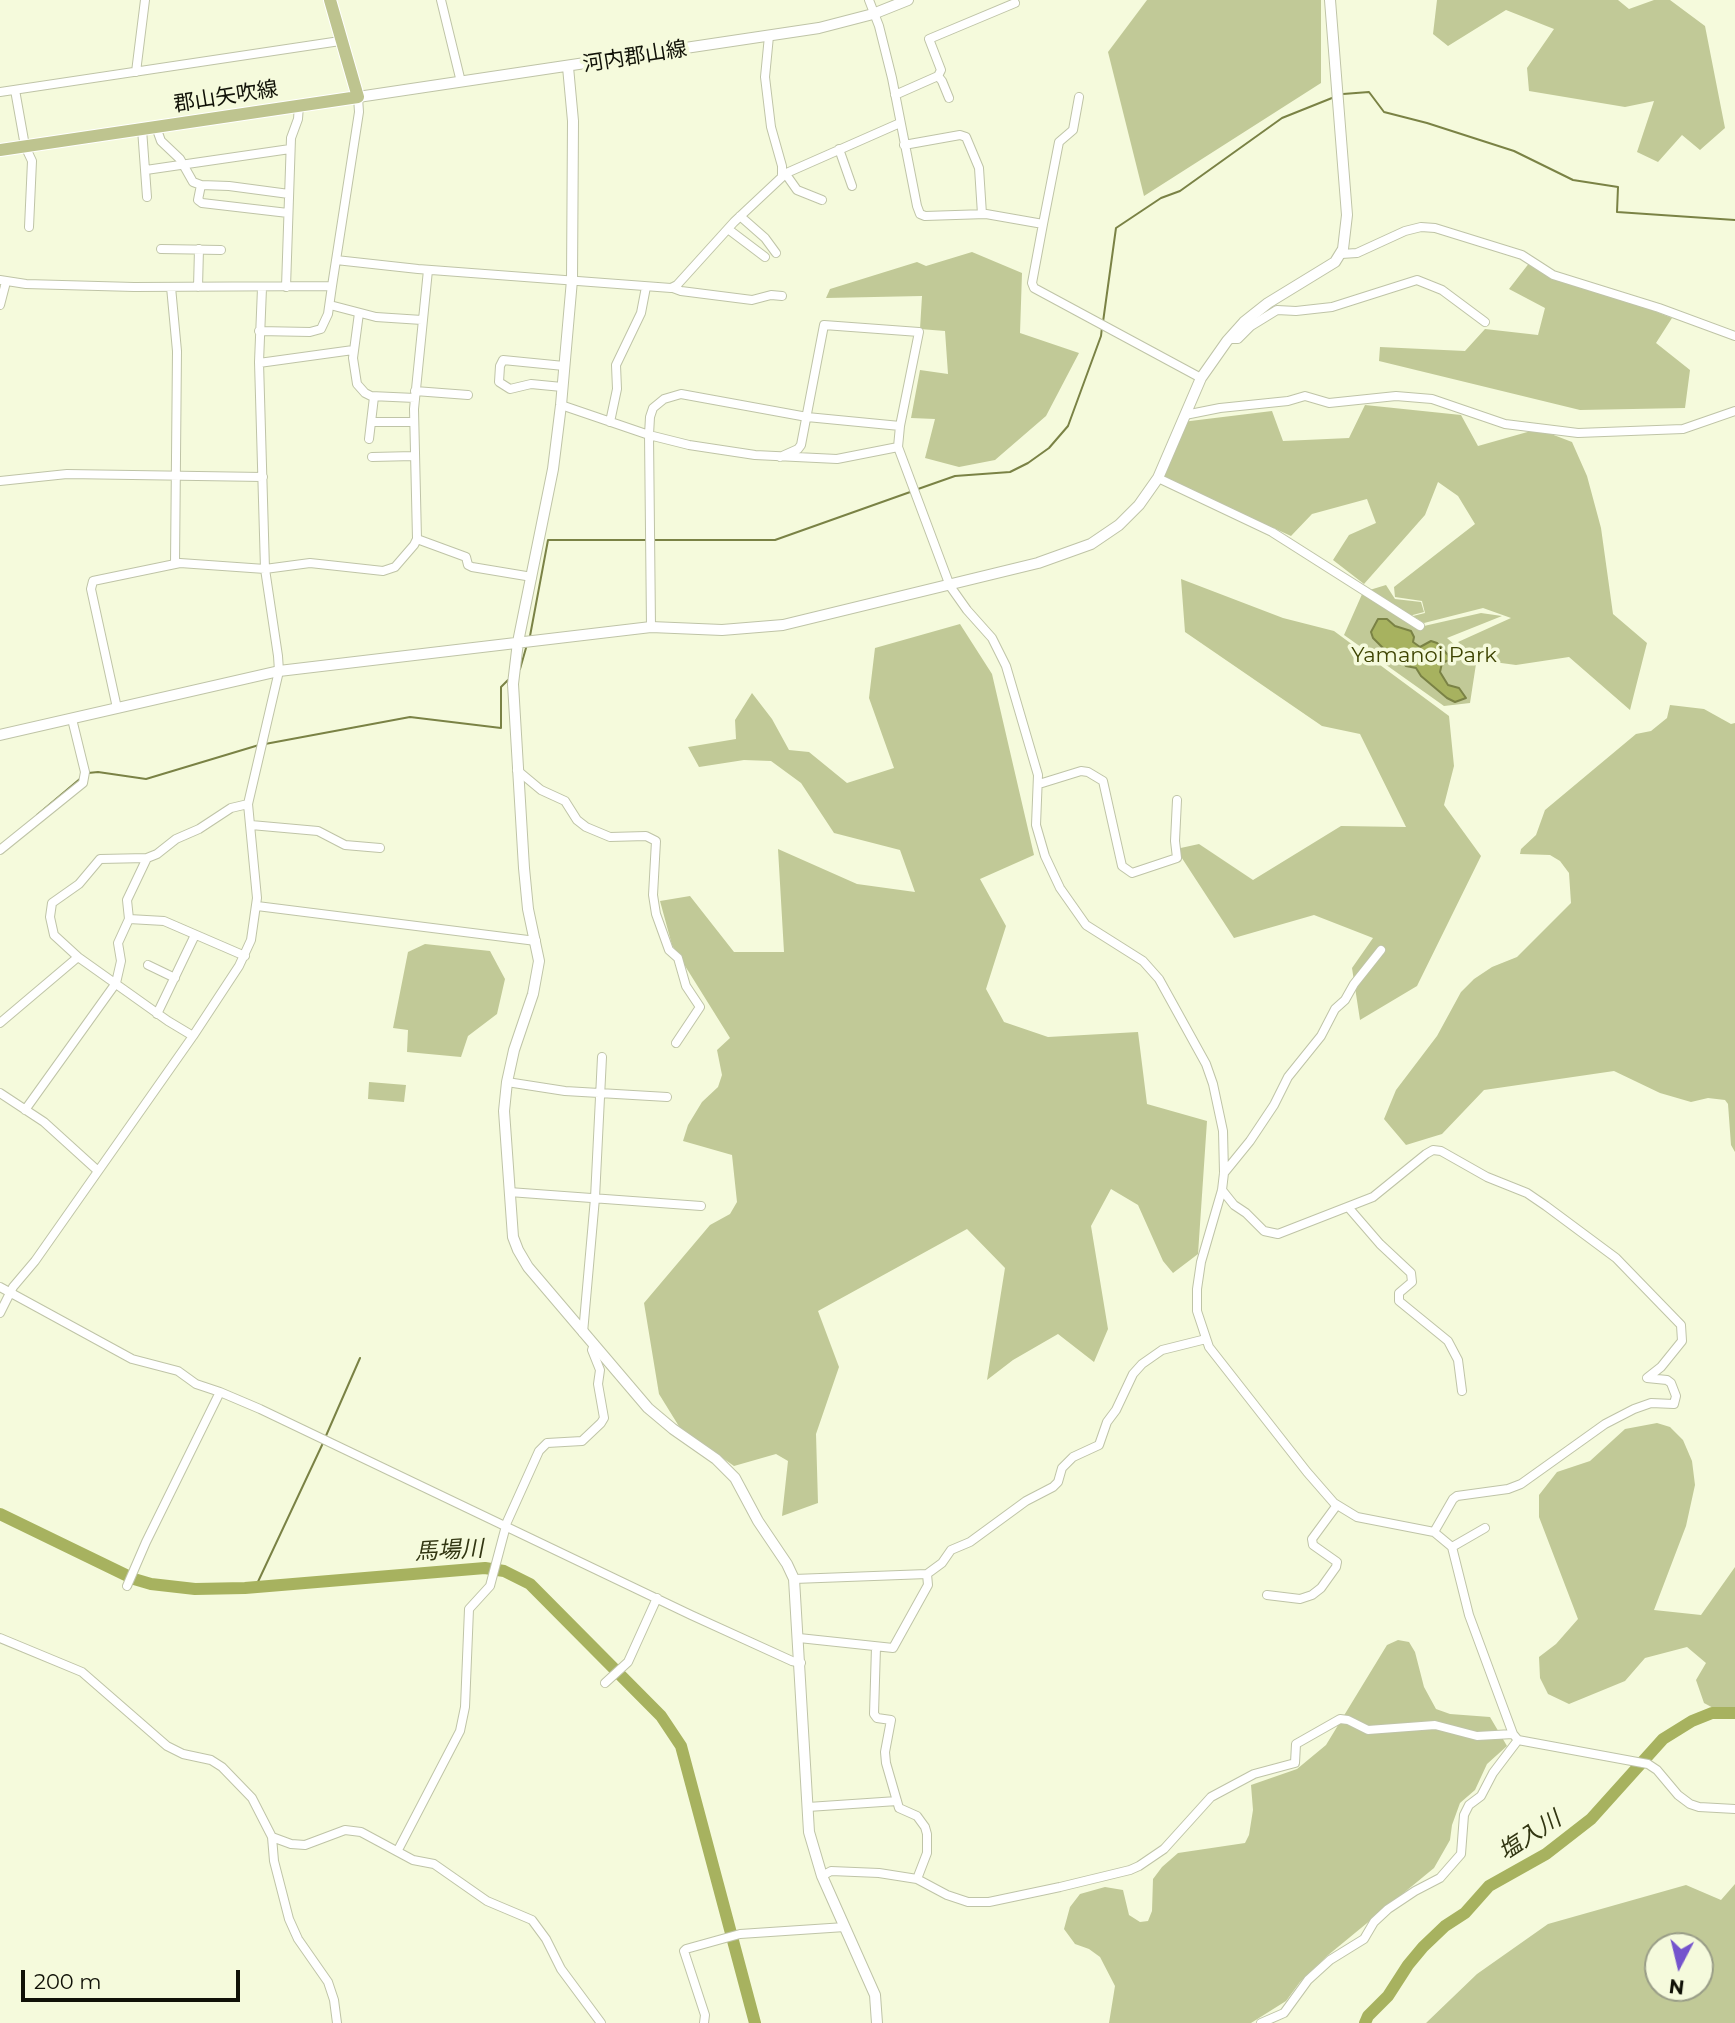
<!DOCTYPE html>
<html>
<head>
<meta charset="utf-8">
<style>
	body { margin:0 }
	#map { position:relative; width:1735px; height:2023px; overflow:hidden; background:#f5fadc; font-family:Montserrat,sans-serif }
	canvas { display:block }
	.north { position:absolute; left:1644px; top:1932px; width:70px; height:70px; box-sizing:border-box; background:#f5fadc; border:2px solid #999d87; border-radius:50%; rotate:187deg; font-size:19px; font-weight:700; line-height:28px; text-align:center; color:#101107 }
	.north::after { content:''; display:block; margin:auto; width:24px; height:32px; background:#7453cd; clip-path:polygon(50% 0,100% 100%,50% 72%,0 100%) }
	.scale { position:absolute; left:21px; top:1970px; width:219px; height:32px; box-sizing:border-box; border:4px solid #101107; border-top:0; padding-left:9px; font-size:21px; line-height:24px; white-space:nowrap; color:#101107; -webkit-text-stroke:5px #f5fadc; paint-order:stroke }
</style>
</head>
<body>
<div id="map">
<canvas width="1735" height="2023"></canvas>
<div class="north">N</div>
<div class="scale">200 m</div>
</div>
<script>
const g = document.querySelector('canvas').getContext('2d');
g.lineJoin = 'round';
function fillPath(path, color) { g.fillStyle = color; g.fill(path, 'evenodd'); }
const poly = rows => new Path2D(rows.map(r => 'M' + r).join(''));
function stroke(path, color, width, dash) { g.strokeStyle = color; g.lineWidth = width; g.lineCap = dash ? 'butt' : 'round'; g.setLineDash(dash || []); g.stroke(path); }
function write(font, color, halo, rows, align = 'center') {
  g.font = font + ' Montserrat,"Noto Sans JP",sans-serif'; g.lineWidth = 7; g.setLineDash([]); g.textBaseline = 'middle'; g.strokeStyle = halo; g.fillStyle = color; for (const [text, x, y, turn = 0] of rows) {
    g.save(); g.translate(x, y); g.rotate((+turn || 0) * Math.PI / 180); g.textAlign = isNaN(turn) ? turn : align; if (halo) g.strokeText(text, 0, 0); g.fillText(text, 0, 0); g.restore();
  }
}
const green = poly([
	[1147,0,1321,0,1321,83,1144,196,1108,52],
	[1437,0,1618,0,1629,9,1654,0,1670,0,1705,26,1725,128,1700,150,1682,135,1658,162,1637,152,1654,101,1625,107,1529,91,1527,68,1554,29,1506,10,1448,46,1433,34],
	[972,252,1022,273,1020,333,1079,353,1046,416,995,460,959,467,925,458,935,419,911,418,920,370,948,374,945,331,920,329,922,296,826,298,830,289,917,262,926,266],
	[1530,262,1672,318,1656,343,1690,370,1685,408,1580,410,1379,361,1380,347,1465,351,1485,329,1538,335,1545,308,1509,289],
	[1365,405,1461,415,1478,446,1538,429,1572,442,1587,476,1601,528,1613,614,1647,643,1630,710,1569,657,1516,665,1479,660,1458,642,1511,618,1483,608,1424,623,1413,616,1425,613,1422,601,1395,597,1394,587,1475,524,1458,496,1438,482,1425,515,1364,584,1333,560,1349,535,1376,523,1367,499,1312,514,1291,536,1163,477,1182,422,1272,411,1283,441,1349,438],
	[1181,579,1283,618,1334,631,1449,716,1454,766,1444,805,1481,856,1417,986,1360,1020,1352,968,1373,938,1314,915,1234,938,1176,849,1199,844,1253,880,1341,826,1406,827,1360,734,1322,726,1185,632],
	[1386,585,1395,599,1421,602,1424,612,1409,616,1424,626,1481,613,1502,616,1447,638,1476,664,1470,703,1444,706,1344,635,1363,592],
	[960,624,992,674,1034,855,980,879,1006,926,986,989,1004,1022,1048,1037,1138,1032,1147,1104,1207,1121,1198,1254,1173,1273,1163,1261,1138,1205,1111,1189,1091,1226,1108,1329,1094,1362,1058,1334,1013,1360,987,1380,1005,1268,967,1229,818,1311,839,1367,816,1434,818,1503,782,1516,788,1461,776,1454,734,1466,680,1428,659,1394,644,1303,710,1225,730,1214,737,1202,732,1155,683,1141,688,1125,702,1102,718,1087,722,1075,717,1050,730,1038,672,945,660,901,690,896,734,952,784,952,778,849,857,884,915,892,900,850,834,833,801,783,771,761,744,760,699,767,688,747,736,739,735,720,752,693,772,719,789,750,809,752,847,783,894,768,869,698,875,648],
	[1670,705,1704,709,1731,724,1735,723,1735,1152,1731,1145,1728,1104,1725,1100,1708,1098,1691,1102,1660,1093,1614,1071,1484,1090,1442,1134,1406,1145,1384,1119,1396,1090,1437,1036,1461,992,1474,979,1492,967,1517,957,1571,903,1569,873,1560,861,1550,855,1520,854,1521,849,1536,835,1545,810,1636,734,1651,731,1667,718],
	[425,944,490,951,505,979,497,1014,468,1036,461,1057,407,1052,408,1030,393,1028,408,952],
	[369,1082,406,1085,404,1102,368,1099],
	[1657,1423,1670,1427,1683,1440,1692,1461,1695,1485,1686,1526,1654,1610,1701,1615,1735,1567,1735,1711,1717,1710,1704,1703,1696,1680,1706,1663,1687,1647,1645,1658,1625,1681,1569,1704,1548,1694,1540,1678,1539,1657,1556,1644,1578,1619,1539,1517,1539,1495,1557,1472,1590,1461,1625,1429],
	[1398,1640,1409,1642,1415,1652,1424,1687,1436,1709,1450,1714,1490,1717,1507,1746,1487,1764,1475,1790,1460,1803,1452,1825,1450,1840,1434,1868,1327,1956,1300,1982,1286,2001,1251,2023,1109,2023,1115,1986,1100,1957,1089,1949,1075,1944,1064,1929,1070,1907,1080,1894,1105,1887,1123,1890,1129,1915,1140,1922,1148,1921,1152,1911,1153,1879,1162,1867,1178,1853,1245,1843,1249,1835,1253,1810,1251,1785,1297,1769,1326,1745,1387,1645],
	[1735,1884,1735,2023,1426,2023,1477,1974,1548,1924,1686,1885,1721,1900],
	[1658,1946,1700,1946,1700,1988,1658,1988]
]);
const water = poly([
	[1378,619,1387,619,1395,626,1411,631,1414,637,1413,642,1420,647,1431,641,1437,643,1448,655,1449,660,1442,663,1440,672,1448,685,1459,688,1466,698,1455,702,1447,698,1421,676,1416,668,1406,666,1401,660,1391,656,1373,638,1371,632,1378,619]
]);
const stream = poly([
	[1343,94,1369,92,1384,112,1427,123,1514,151,1573,180,1618,187,1617,212,1735,220],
	[1103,322,1116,228,1161,198,1180,191,1282,118,1332,98],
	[918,489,955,476,1010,472,1028,463,1049,448,1068,426,1101,336,1102,327],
	[654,540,775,540,913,491],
	[530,636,548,540,648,540],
	[520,669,526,648],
	[265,744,410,717,501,728,501,687,508,680],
	[88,773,98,772,146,779,259,745],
	[37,815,81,778],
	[325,1438,360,1358],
	[256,1586,323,1443]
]);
const river = poly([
	[0,1514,134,1579,151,1584,195,1589,245,1588,485,1568,504,1571,530,1584,661,1716,681,1746,755,2023],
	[1365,2023,1368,2016,1388,1996,1408,1965,1423,1947,1445,1926,1465,1913,1489,1886,1546,1854,1591,1819,1663,1739,1692,1721,1712,1713,1735,1713]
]);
const street = poly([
	[441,0,461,82],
	[869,0,879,26,892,78,917,206,920,214,925,216,986,214,1043,224,1032,283,1034,288,1201,378],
	[136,72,145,0],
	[938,76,941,70,929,39,1015,3],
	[15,90,25,146,32,161,29,227],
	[0,92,340,41],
	[895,95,938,76,942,81,949,98],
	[156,127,161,141,180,159,193,182,201,185,229,186,289,194],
	[142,129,147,197],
	[904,145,960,135,966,137,979,168,982,214],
	[839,149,852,186],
	[146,170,290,149],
	[785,173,797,190,822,200],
	[782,175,900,123],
	[201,185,198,200,202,203,288,213],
	[740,216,765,238,776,253],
	[1043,224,1059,142,1073,130,1079,97],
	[728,229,765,257],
	[161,249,221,250],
	[1341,254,1357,253,1405,231,1421,227,1435,228,1522,255,1553,275,1659,308,1735,336],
	[336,260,418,269,671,288,677,285,734,222,782,177,782,166,771,127,765,77,769,36],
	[0,280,26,284,134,287,332,286,359,112,358,97],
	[171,287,177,351,175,564],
	[198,287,199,249],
	[286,287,291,138,298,119,299,105],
	[673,288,681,291,752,300,771,295,782,296],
	[0,305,6,282],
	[330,305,376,317,422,320],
	[359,313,353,358,357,384,365,393,371,396,415,398],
	[259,331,310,332,321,329,328,314,332,286],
	[1229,339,1238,339,1251,326,1277,310,1296,311,1332,307,1417,280,1442,290,1485,322],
	[259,363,353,350],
	[562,387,531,384,510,389,499,382,500,366,503,360,564,366],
	[415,391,468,395],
	[561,405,649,435,689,445,755,455,837,459,898,447],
	[1185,415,1220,408,1288,401,1305,396,1329,403,1396,396,1432,399,1505,424,1578,433,1683,429,1735,411],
	[372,422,414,422],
	[610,422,617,389,616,365,641,313,646,287],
	[369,439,374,397],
	[372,457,414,456],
	[780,457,798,449,801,445,824,325,919,332,900,426,898,447,950,586,967,610,992,638,1006,666,1038,775,1036,825,1045,856,1060,888,1086,925,1143,961,1159,979,1206,1064,1213,1084,1223,1131,1224,1173,1222,1190,1201,1262,1197,1289,1197,1311,1209,1347,1307,1472,1334,1503,1357,1517,1434,1532,1452,1547,1469,1615,1513,1734,1518,1740,1648,1764,1657,1770,1678,1795,1690,1804,1699,1807,1735,1809],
	[1158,478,1272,532,1420,626],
	[0,481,67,474,263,477],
	[417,539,466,557,468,565,472,567,532,577],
	[651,627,649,435,650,417,653,408,664,399,681,394,807,417,900,426],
	[117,708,91,589,93,581,180,563,265,569,310,563,383,571,395,567,414,545,417,539,414,409,428,270],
	[517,770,541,790,565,801,577,820,586,827,610,837,646,836,656,841,653,895,656,914,669,950,678,958,686,986,700,1007,676,1043],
	[1039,784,1081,771,1088,772,1103,781,1122,866,1132,873,1177,858,1175,841,1177,800],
	[251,825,318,831,345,845,380,848],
	[0,850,83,783,85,772,72,719],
	[257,906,536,941],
	[129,919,164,921,245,956],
	[78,957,54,935,50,917,52,903,79,884,100,859,147,858],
	[148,965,175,978],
	[157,1014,195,935],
	[0,1023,78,957,168,1021,193,1036],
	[507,1082,565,1091,667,1097],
	[0,1093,44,1122,98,1171],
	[25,1110,116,983,121,961,118,943,129,919,127,900,147,858,157,854,176,839,199,829,231,808,248,804],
	[1224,1173,1250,1141,1274,1105,1288,1077,1321,1036,1335,1009,1345,1000,1354,984,1381,950],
	[1222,1190,1234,1205,1246,1213,1264,1231,1278,1234,1373,1197,1426,1154,1433,1150,1441,1151,1487,1177,1527,1193,1546,1206,1616,1258,1681,1325,1682,1341,1661,1367,1647,1378,1667,1380,1671,1383,1676,1396,1674,1404,1651,1403,1634,1409,1605,1424,1521,1484,1508,1489,1457,1496,1453,1499,1434,1532],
	[509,1192,701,1206],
	[1348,1207,1380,1244,1411,1273,1412,1282,1399,1293,1399,1301,1448,1341,1458,1360,1462,1391],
	[0,1287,132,1359,178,1371,196,1384,220,1392,260,1409,691,1615,792,1661,801,1663],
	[0,1313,13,1287,35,1261,193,1036,239,966,251,940,257,898,248,804,279,671,278,656,265,569,259,362,262,288],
	[583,1333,595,1198,602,1057],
	[1452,1547,1485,1528],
	[794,1579,927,1574,942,1563,951,1550,970,1542,1026,1501,1053,1487,1058,1482,1062,1468,1073,1457,1099,1445,1107,1422,1116,1410,1133,1374,1142,1364,1162,1350,1206,1339],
	[127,1586,146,1542,220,1392],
	[1267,1595,1300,1599,1312,1595,1321,1588,1336,1567,1337,1562,1313,1545,1312,1539,1337,1505],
	[0,1638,82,1672,167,1746,183,1754,211,1760,222,1767,252,1798,272,1837,291,1844,305,1845,345,1830,361,1832,413,1860,434,1864,487,1901,532,1920,546,1939,561,1969,601,2023],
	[799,1638,893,1648,928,1585,927,1574],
	[876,1647,874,1714,877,1718,891,1720,885,1752,886,1763,899,1808,917,1816,925,1827,927,1834,927,1853,917,1879],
	[605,1683,628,1662,657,1598],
	[808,1807,897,1801],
	[272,1837,274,1861,289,1919,298,1939,328,1982,334,2000,337,2023],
	[398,1850,460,1731,465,1707,469,1609,490,1586,507,1522,539,1451,547,1443,582,1441,601,1423,604,1418,598,1384,600,1370,592,1350,594,1344],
	[822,1876,831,1871,879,1873,917,1879,947,1895,968,1902,989,1902,1060,1887,1130,1870,1139,1866,1164,1849,1211,1797,1254,1774,1295,1763,1296,1744,1340,1719,1348,1720,1368,1730,1435,1725,1477,1736,1513,1734],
	[704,2023,705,2015,684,1951,686,1949,740,1934,845,1927],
	[1261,2023,1284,2013,1308,1980,1330,1960,1364,1939,1374,1922,1388,1909,1415,1891,1440,1878,1461,1854,1464,1815,1469,1805,1481,1796,1493,1773,1518,1740]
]);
const secondary = poly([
	[568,67,573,121,572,280,561,405,553,469,518,642,513,684,524,868,528,909,539,961,533,994,514,1050,507,1082,504,1111,513,1237,518,1250,528,1267,648,1408,673,1429,716,1459,735,1478,758,1521,787,1564,794,1579,809,1832,822,1876,875,1995,877,2023],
	[358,97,819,28,873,14,908,0],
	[0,735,279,671,651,627,722,630,783,625,1038,563,1091,544,1119,525,1139,505,1158,478,1201,378,1227,341,1244,322,1268,303,1335,262,1343,249,1347,215,1330,0]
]);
const primary = poly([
	[0,150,358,97,330,0]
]);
const streetNames = [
	["河内郡山線",635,57,-9],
	["郡山矢吹線",226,97,-9]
];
const parkNames = [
	["Yamanoi Park",1424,656]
];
const waterNames = [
	["馬場川",449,1551,-3],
	["塩入川",1530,1836,-33]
];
fillPath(green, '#c1c997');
fillPath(water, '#a7b25f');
stroke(water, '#7a8245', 2);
stroke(stream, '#7a8245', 2);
stroke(river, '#a7b25f', 12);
stroke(street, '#bfc4a7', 10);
stroke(secondary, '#bfc4a7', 12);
stroke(primary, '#fff', 14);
stroke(street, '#fff', 8);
stroke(secondary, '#fff', 10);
stroke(primary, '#bec48f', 12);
write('21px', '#101107', '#f5fadc', streetNames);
write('21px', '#3d4300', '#f5fadc', parkNames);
write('italic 23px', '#323612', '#f5fadc', waterNames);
</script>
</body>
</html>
